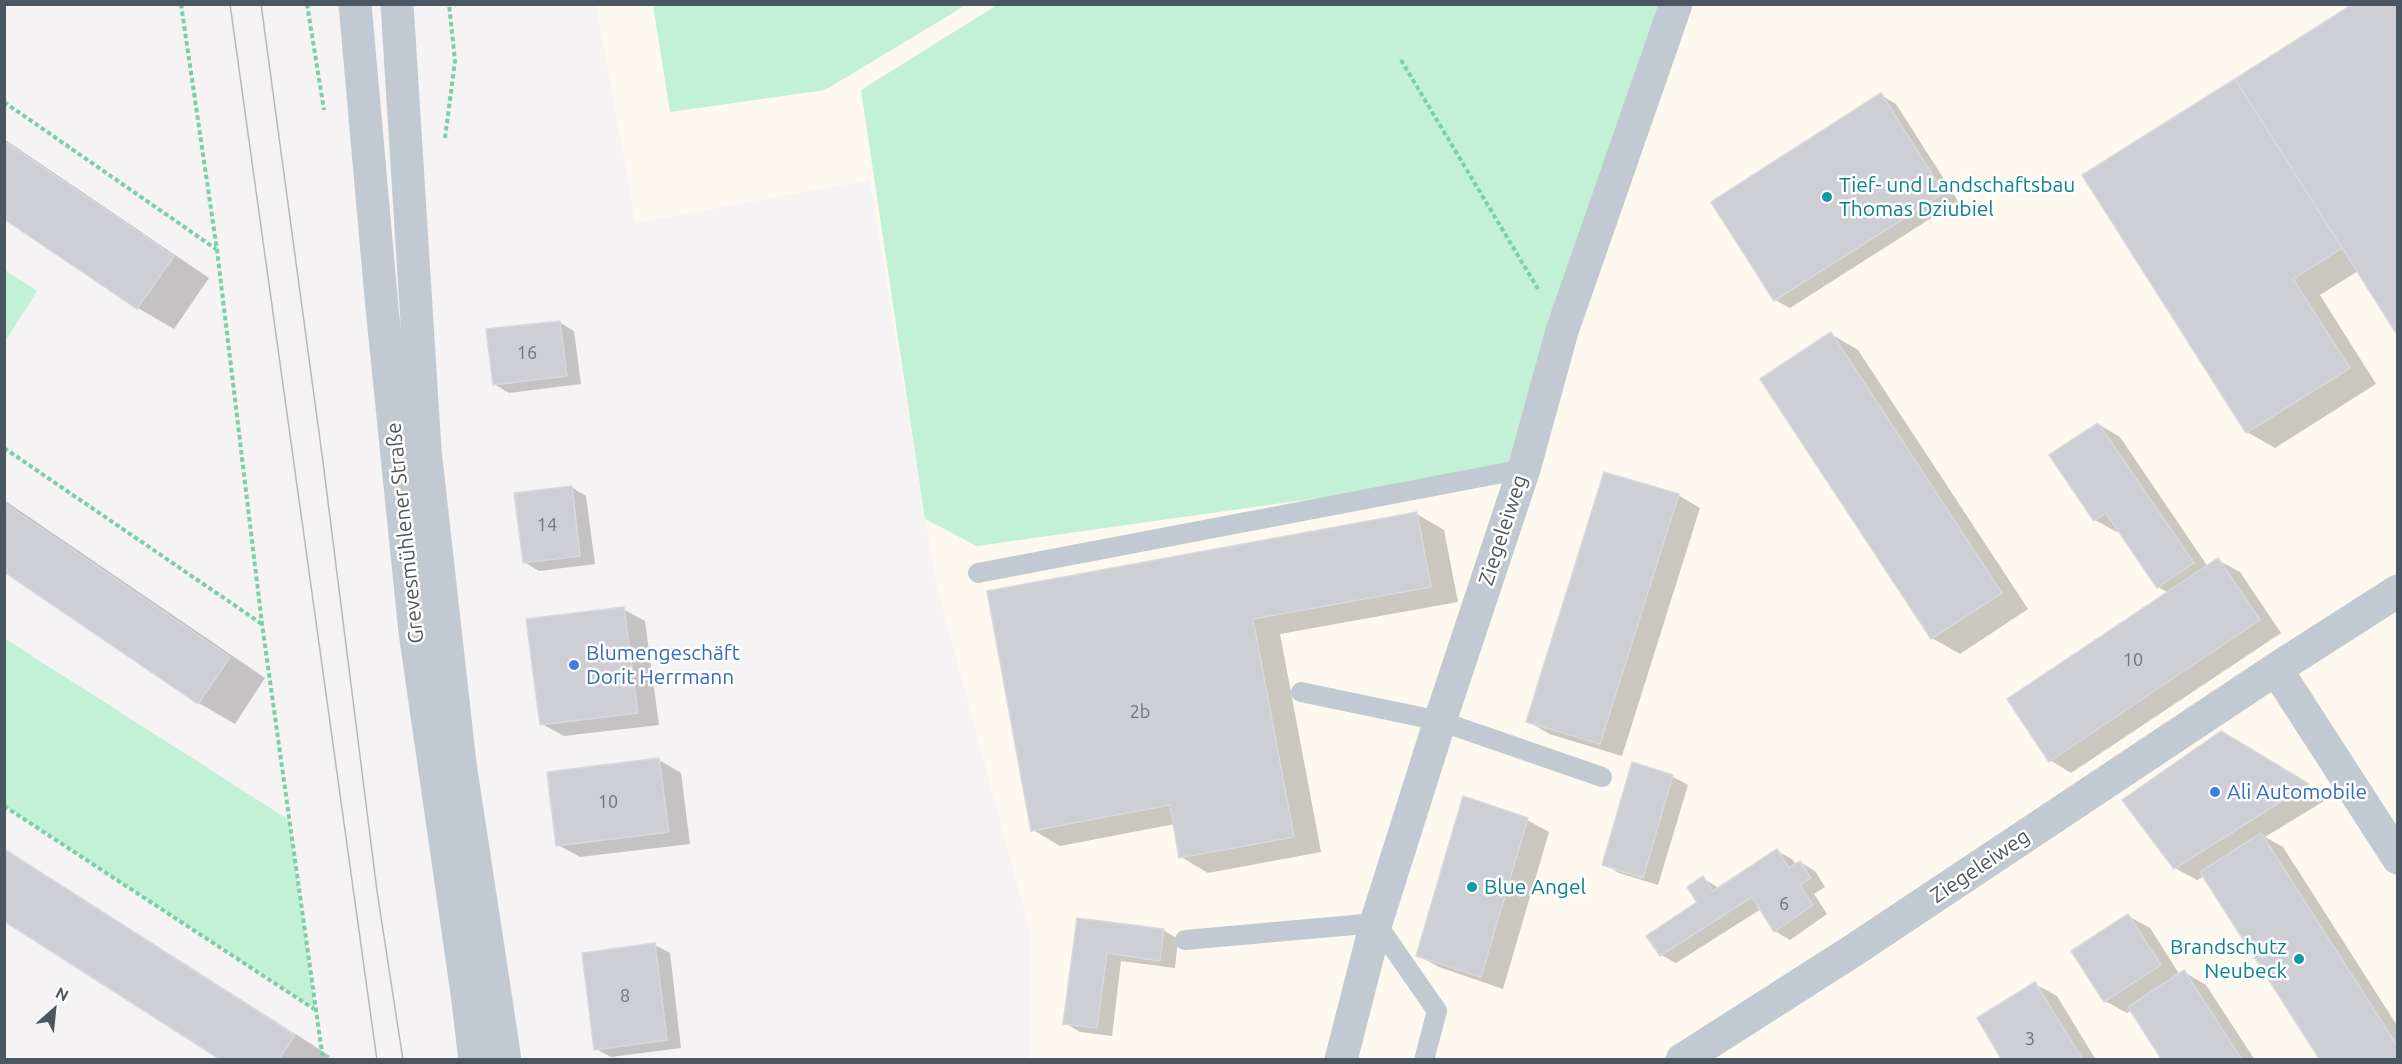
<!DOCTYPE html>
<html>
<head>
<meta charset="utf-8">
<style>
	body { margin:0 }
	#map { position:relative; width:2402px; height:1064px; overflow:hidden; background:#f5f3f3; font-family:Ubuntu,sans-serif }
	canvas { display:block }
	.frame { position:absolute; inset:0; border:6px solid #4a5661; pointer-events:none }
	.north { position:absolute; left:24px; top:980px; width:60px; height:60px; -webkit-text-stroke:4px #fff; paint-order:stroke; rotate:27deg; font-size:16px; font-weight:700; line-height:24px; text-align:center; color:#4a5661 }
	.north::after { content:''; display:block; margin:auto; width:21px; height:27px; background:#4a5661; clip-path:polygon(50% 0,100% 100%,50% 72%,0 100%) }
</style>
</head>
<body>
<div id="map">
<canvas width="2402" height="1064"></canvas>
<div class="frame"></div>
<div class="north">N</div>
</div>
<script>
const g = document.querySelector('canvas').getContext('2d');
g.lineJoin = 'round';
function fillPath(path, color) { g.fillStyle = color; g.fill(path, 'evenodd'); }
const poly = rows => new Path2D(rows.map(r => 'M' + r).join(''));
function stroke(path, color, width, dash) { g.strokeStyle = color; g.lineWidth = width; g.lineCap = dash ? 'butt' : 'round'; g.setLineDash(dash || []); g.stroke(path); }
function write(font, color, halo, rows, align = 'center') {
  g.font = font + ' Ubuntu,sans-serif'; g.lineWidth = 5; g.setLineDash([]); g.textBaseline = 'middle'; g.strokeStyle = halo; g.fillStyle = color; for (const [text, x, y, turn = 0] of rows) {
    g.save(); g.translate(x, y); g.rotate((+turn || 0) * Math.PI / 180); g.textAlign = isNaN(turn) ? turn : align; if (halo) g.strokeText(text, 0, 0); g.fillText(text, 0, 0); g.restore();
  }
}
const commercial = poly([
	[596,5,2397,5,2397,1059,1029,1059,1031,936,936,583,870,180,636,223]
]);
const green = poly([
	[653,5,653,4,966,5,825,90,670,112],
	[997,5,1676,5,1524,469,977,546,925,519,861,90],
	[5,270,37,291,5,342],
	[4,638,289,820,315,1009,5,806]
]);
const shadow = poly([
	[2354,4,2358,271,2320,295,2376,384,2275,448,2247,432,2084,175],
	[1881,95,1896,104,1958,201,1790,308,1775,300],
	[4,139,209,278,174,329,138,308,4,218],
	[559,322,574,331,581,384,509,393,494,384],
	[1831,334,1858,350,2028,609,1960,654,1932,638],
	[2098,424,2120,437,2208,567,2218,560,2240,572,2281,633,2071,773,2050,760,2169,593,2158,587,2120,530,2117,532,2095,520],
	[571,487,586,496,595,564,539,571,524,562],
	[1678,495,1700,508,1622,756,1549,734,1528,721],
	[4,500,265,678,235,724,199,703,4,570],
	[1417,514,1444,530,1458,602,1280,634,1321,852,1208,873,1181,857,1175,824,1060,846,1033,830,989,593],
	[623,609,645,621,659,725,564,736,542,724],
	[2243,746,2329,798,2265,837,2283,847,2398,1027,2398,1060,2204,876,2197,880,2175,868],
	[659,760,681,773,690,844,580,857,558,845],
	[1633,764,1673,777,1688,785,1658,885,1619,873,1604,864],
	[1527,820,1549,832,1503,989,1439,967,1418,955],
	[4,849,330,1056,328,1060,223,1060,4,920],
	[1777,851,1792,859,1796,865,1800,862,1815,871,1825,887,1814,894,1827,914,1790,940,1775,931,1761,909,1676,963,1661,955,1699,903,1703,878,1720,889],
	[2128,916,2150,928,2180,975,2184,972,2206,985,2255,1060,2164,1060,2132,1010,2127,1013,2105,1001],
	[1079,919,1163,930,1178,939,1175,968,1121,961,1112,1036,1080,1032,1065,1023],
	[655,945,670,953,681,1048,611,1057,596,1049],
	[2035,984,2057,996,2096,1060,2004,1060]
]);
const building = poly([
	[2353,4,2398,4,2398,336,2235,79,2353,4],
	[2235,79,2342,248,2293,279,2350,368,2246,433,2082,175,2235,79],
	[1881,93,1944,193,1774,301,1711,202,1881,93],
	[4,141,174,256,137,309,4,219,4,141],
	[560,321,567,376,493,385,486,329,560,321],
	[1831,332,2002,593,1931,639,1760,379,1831,332],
	[2098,423,2194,563,2157,588,2106,513,2094,521,2049,455,2098,423],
	[1604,472,1679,494,1600,744,1526,722,1604,472],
	[572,486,580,556,523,563,514,493,572,486],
	[4,503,230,657,198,704,4,572,4,503],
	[1417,512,1431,587,1253,619,1294,837,1179,858,1170,805,1031,831,987,591,1417,512],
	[2218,558,2260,620,2049,762,2007,699,2218,558],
	[624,607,638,713,540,725,526,619,624,607],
	[2221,731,2309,784,2174,869,2122,800,2221,731],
	[659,758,669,832,556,846,547,772,659,758],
	[1632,762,1673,775,1643,878,1602,865,1632,762],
	[1463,796,1528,818,1481,977,1416,956,1463,796],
	[2261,833,2398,1047,2398,1060,2320,1060,2200,872,2261,833],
	[4,849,295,1035,278,1060,221,1060,4,921,4,849],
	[1777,849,1789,868,1800,861,1811,878,1800,885,1813,905,1774,932,1752,897,1660,956,1646,936,1697,902,1687,887,1703,876,1713,891,1777,849],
	[2128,914,2161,965,2104,1002,2071,951,2128,914],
	[1077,918,1164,929,1160,961,1107,953,1097,1028,1063,1024,1077,918],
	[655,943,667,1040,594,1050,582,953,655,943],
	[2184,970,2242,1060,2162,1060,2128,1007,2184,970],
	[2035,982,2083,1060,2002,1060,1977,1018,2035,982]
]);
const path = poly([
	[181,4,217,250,262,624,323,1060],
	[307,4,324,110],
	[1401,60,1538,289],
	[4,102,216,249],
	[445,138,455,61,449,4],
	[4,448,262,624],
	[4,806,314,1009]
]);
const service = poly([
	[978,573,1524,469],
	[1301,692,1440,721,1602,777],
	[1185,940,1376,923,1437,1011,1424,1060]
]);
const minor = poly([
	[2276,669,2398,591],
	[1341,1060,1376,923,1440,721,1524,469,1562,331,1676,4],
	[1682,1060,1854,950,2276,669,2398,858]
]);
const tertiary = poly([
	[355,4,382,308,415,632,467,993,475,1060],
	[397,4,425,450,460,764,505,1060]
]);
const tram = poly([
	[230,4,377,1060],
	[261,4,323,462,377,891,403,1060]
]);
const markers = [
	[1827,197,6,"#0f9aa8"],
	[574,665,6,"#3f7fe0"],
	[2215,792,6,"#3f7fe0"],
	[1472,887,6,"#0f9aa8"],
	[2299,959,6,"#0f9aa8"]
];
const numberNames = [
	["16",527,353],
	["14",547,525],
	["10",2133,660],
	["2b",1140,712],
	["10",608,802],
	["6",1784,904],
	["8",625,996],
	["3",2030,1039]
];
const cultureNames = [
	["Tief- und Landschaftsbau",1839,185],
	["Thomas Dziubiel",1839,209],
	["Blue Angel",1484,887],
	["Brandschutz",2287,947,"right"],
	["Neubeck",2287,971,"right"]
];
const streetNames = [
	["Ziegeleiweg",1503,530,-72],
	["Grevesmühlener Straße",405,533,-96],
	["Ziegeleiweg",1980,866,-34]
];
const shopNames = [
	["Blumengeschäft",586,653],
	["Dorit Herrmann",586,677],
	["Ali Automobile",2227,792]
];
fillPath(commercial, '#fdf9ef');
fillPath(green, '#c3f1d5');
fillPath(shadow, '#0003');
fillPath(building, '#cdcfd5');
stroke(building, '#d7d9de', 1.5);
stroke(path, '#7ad0a6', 4, [4.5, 3]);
stroke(service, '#c1cad2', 20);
stroke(minor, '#c1cad2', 33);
stroke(tertiary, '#c1cad2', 33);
stroke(tram, '#b5b8bd', 1.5);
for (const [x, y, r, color] of markers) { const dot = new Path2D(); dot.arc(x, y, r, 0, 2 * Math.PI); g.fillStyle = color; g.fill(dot); stroke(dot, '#fff', 2); }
write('18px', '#6b747e', null, numberNames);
write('21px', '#0d838f', '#fff', cultureNames, 'left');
write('21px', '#4a5661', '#fff', streetNames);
write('21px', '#366cbe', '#fff', shopNames, 'left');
</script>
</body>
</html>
